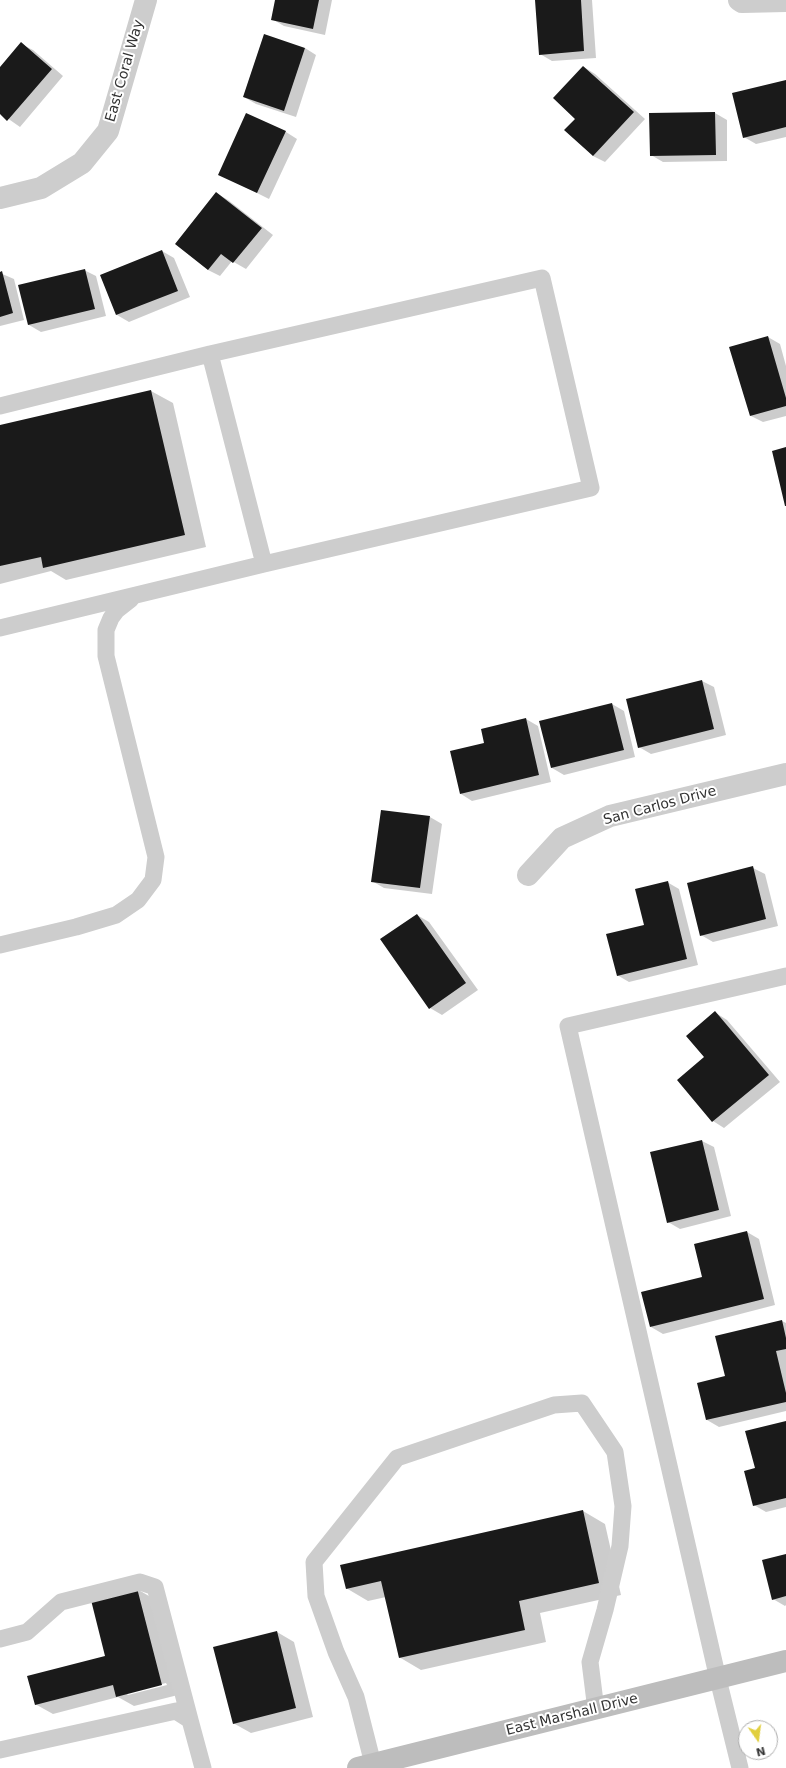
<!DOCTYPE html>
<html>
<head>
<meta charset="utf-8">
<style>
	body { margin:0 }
	#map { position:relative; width:786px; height:1768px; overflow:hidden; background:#fff; font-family:"DejaVu Sans",sans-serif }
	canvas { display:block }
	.north { position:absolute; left:738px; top:1720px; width:40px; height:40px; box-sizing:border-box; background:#fff; border:1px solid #adadad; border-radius:50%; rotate:166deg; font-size:11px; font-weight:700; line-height:16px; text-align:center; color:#333 }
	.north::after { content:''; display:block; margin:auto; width:14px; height:18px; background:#e1cf3e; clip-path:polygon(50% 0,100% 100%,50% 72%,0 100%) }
</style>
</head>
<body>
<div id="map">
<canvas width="786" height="1768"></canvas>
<div class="north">N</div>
</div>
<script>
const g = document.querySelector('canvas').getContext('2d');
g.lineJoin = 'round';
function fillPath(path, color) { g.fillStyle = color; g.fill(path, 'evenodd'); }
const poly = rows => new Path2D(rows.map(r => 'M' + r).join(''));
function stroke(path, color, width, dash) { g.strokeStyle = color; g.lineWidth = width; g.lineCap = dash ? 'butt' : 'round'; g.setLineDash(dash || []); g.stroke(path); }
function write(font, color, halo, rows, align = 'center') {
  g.font = font + ' "DejaVu Sans",sans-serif'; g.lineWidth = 4; g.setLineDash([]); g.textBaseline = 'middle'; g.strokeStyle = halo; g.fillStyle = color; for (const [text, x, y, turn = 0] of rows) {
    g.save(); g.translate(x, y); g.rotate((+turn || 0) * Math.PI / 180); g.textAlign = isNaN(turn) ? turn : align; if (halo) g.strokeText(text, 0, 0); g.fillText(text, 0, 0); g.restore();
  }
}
const shadow = poly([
	[276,0,332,0,325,35,284,26,272,19],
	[536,0,592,0,596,58,552,61,540,54],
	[21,44,33,50,63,76,20,127,0,113,0,68],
	[305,48,316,55,296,117,256,104,244,97],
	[584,67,595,74,645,119,605,162,593,156,577,119],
	[786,81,786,137,756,144,744,137],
	[715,113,727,120,727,161,663,162,651,155],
	[286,132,297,139,269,199,219,174],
	[216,193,228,200,273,235,246,269,232,261,220,276,208,270,176,244],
	[162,251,174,258,190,297,129,322,117,315,101,275],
	[84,270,96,276,106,316,41,332,29,325,19,286],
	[0,273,14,279,24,320,0,326],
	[768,337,780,344,786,366,786,416,763,422,751,416],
	[151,391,173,403,206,547,66,580,51,571,0,584,0,426],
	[702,681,714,687,726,735,651,754,639,747],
	[612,704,624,711,635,757,564,775,552,768],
	[526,719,538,726,551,782,472,801,461,794],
	[430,817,442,824,432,894,384,888,372,881],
	[753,868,765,874,778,926,713,942,701,935],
	[667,882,679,889,698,965,629,982,617,975],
	[417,915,429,922,478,990,442,1015,430,1008],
	[716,1013,727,1020,780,1082,724,1128,713,1121,706,1057],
	[702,1141,714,1147,731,1216,680,1229,668,1222],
	[747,1232,759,1239,775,1305,663,1334,651,1327,703,1278],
	[782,1321,786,1323,786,1411,719,1427,707,1420,698,1384,726,1377],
	[786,1422,786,1507,766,1512,754,1505,756,1469],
	[583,1511,605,1524,621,1595,540,1613,546,1642,421,1670,399,1657,386,1597,368,1601,346,1588],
	[786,1555,786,1605,785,1606,773,1599],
	[137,1589,154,1599,178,1695,134,1706,118,1697,53,1714,35,1704,106,1657],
	[166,1683,167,1685,128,1695,126,1693],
	[277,1632,294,1642,313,1717,251,1733,233,1723]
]);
const building = poly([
	[275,0,319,0,313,29,271,20],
	[535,0,581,0,584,51,539,55],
	[264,34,305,48,284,111,243,97],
	[21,42,52,69,7,121,0,114,0,67],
	[583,66,634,112,593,156,564,130,575,119,553,98],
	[786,80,786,127,743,138,732,93],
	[715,112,716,155,650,156,649,113],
	[246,113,286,131,257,193,218,175],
	[216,192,262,228,233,263,221,254,208,270,175,244],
	[162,250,178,291,116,315,100,275],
	[85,269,95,309,28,325,18,285],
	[2,271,13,313,0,317,0,272],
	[768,336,786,398,786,406,750,416,729,347],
	[151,390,185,535,43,568,41,557,0,566,0,425],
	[786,447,786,506,785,506,772,451],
	[702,680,714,729,638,748,626,699],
	[612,703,624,750,551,768,539,721],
	[526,718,539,775,460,794,450,751,484,743,481,729],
	[381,810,430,816,420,888,371,882],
	[753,866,766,919,700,936,687,883],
	[668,881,687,959,617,976,606,934,644,925,635,889],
	[417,914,466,983,429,1009,380,939],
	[715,1011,769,1075,712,1122,677,1080,704,1057,686,1036],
	[702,1140,719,1210,667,1223,650,1152],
	[747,1231,764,1299,650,1327,641,1292,702,1277,694,1244],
	[782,1320,786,1338,786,1349,776,1351,786,1393,786,1402,706,1420,697,1383,725,1376,715,1336],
	[786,1421,786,1498,753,1506,744,1471,755,1468,745,1431],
	[583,1510,599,1583,519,1601,525,1630,399,1658,381,1581,346,1589,340,1565],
	[786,1554,786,1596,772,1600,762,1560],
	[137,1588,162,1685,116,1697,113,1685,35,1705,27,1676,105,1656,91,1600],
	[277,1631,296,1708,233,1724,213,1647]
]);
const service = poly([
	[210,354,542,278,591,488,264,564],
	[0,406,210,354,264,564,0,628],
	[0,945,76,927,116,915,138,900,153,880,156,857,106,656,106,630,111,618,117,610,131,599],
	[0,1639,27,1632,61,1602,140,1582,155,1587,190,1720],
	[0,1750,176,1711,190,1720,203,1768],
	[373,1764,356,1697,336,1652,316,1596,314,1562,397,1458,554,1405,582,1403,615,1452,623,1506,620,1546,605,1610,590,1662,596,1710],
	[740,1768,718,1679,568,1026,786,976]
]);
const minor = poly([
	[739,0,742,2,786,1],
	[0,198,41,188,82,163,108,131,146,0],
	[528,875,562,838,610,816,786,774]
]);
const secondary = poly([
	[358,1768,786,1661]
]);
const streetNames = [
	["East Coral Way",125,71,-74],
	["San Carlos Drive",660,806,-15],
	["East Marshall Drive",572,1715,-14]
];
fillPath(shadow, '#0003');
fillPath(building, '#1a1a1a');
stroke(service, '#cdcdcd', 17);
stroke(minor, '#cdcdcd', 22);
stroke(secondary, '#bdbdbd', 22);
write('14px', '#333', '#fff', streetNames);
</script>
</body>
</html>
